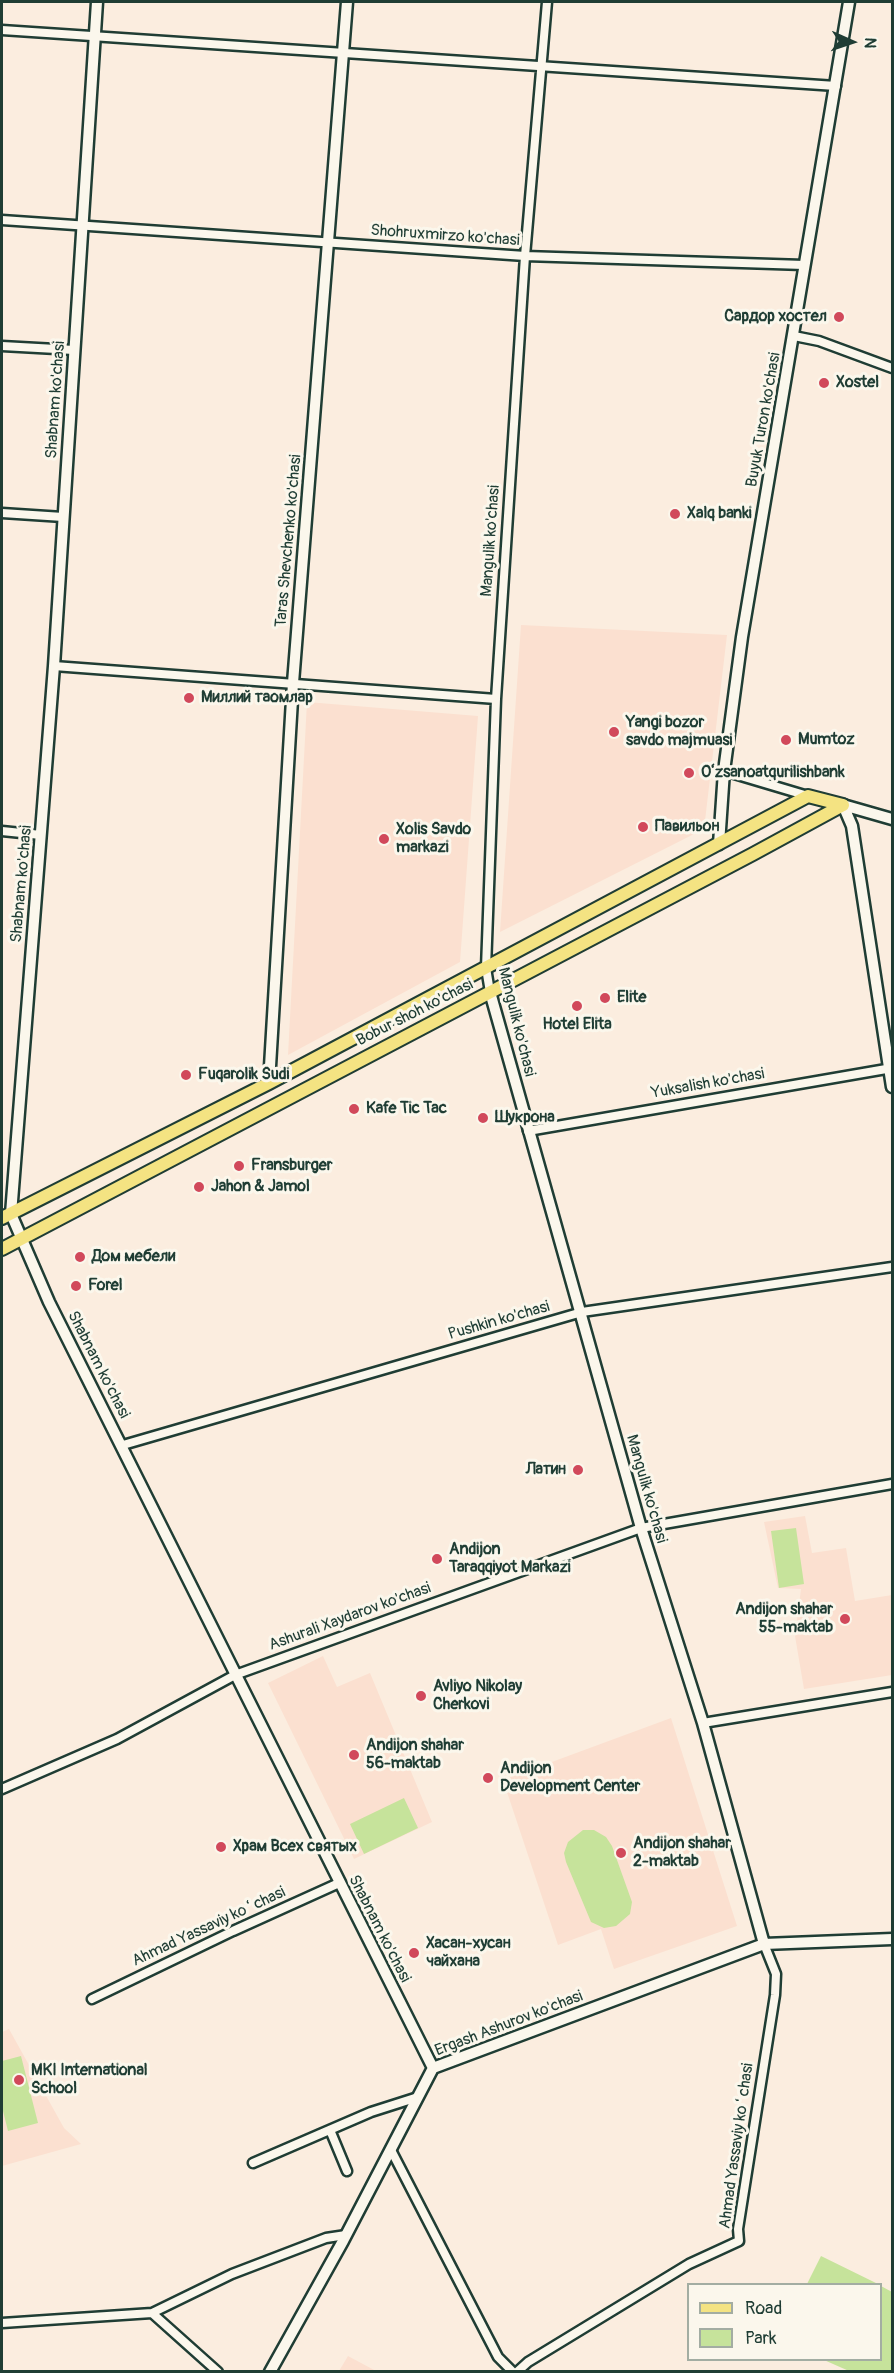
<!DOCTYPE html>
<html>
<head>
<meta charset="utf-8">
<style>
	body { margin:0 }
	#map { position:relative; width:894px; height:2373px; overflow:hidden; background:#fbeddf; font-family:Pangolin,sans-serif }
	canvas { display:block }
	.frame { position:absolute; inset:0; border:3px solid #1f3d34; pointer-events:none }
	.legend { position:absolute; left:687px; top:2283px; width:195px; height:78px; box-sizing:border-box; background:#fbf7ec; border:2px solid #a3ada2; margin:0; padding:8px 10px; list-style:none; font-size:18px; color:#1f3d34 }
	.legend li { display:flex; align-items:center; gap:12px; height:30px }
	.legend b { width:30px; border:2px solid #a3ada2 }
	.north { position:absolute; left:822px; top:12px; width:60px; height:60px; -webkit-text-stroke:4px #fbf7ec; paint-order:stroke; rotate:93deg; font-size:16px; font-weight:700; line-height:24px; text-align:center; color:#1f3d34 }
	.north::after { content:''; display:block; margin:auto; width:21px; height:27px; background:#1f3d34; clip-path:polygon(50% 0,100% 100%,50% 72%,0 100%) }
</style>
</head>
<body>
<div id="map">
<canvas width="894" height="2373"></canvas>
<div class="frame"></div>
<ul class="legend">
<li><b style="height:8px;background:#f4e382"></b>Road</li>
<li><b style="height:16px;background:#c6e39b"></b>Park</li>
</ul>
<div class="north">N</div>
</div>
<script>
const g = document.querySelector('canvas').getContext('2d');
g.lineJoin = 'round';
function fillPath(path, color) { g.fillStyle = color; g.fill(path, 'evenodd'); }
const poly = rows => new Path2D(rows.map(r => 'M' + r).join(''));
function stroke(path, color, width, dash) { g.strokeStyle = color; g.lineWidth = width; g.lineCap = dash ? 'butt' : 'round'; g.setLineDash(dash || []); g.stroke(path); }
function write(font, color, halo, rows, align = 'center') {
  g.font = font + ' Pangolin,sans-serif'; g.lineWidth = 6; g.setLineDash([]); g.textBaseline = 'middle'; g.strokeStyle = halo; g.fillStyle = color; for (const [text, x, y, turn = 0] of rows) {
    g.save(); g.translate(x, y); g.rotate((+turn || 0) * Math.PI / 180); g.textAlign = isNaN(turn) ? turn : align; if (halo) g.strokeText(text, 0, 0); g.fillText(text, 0, 0); g.restore();
  }
}
const built = poly([
	[521,625,727,635,704,829,500,932],
	[307,702,478,716,460,962,288,1055],
	[805,1516,812,1553,846,1548,855,1601,892,1595,892,1675,804,1689,795,1636,801,1589,778,1588,764,1522],
	[323,1656,337,1687,370,1673,432,1822,354,1859,268,1683],
	[671,1718,737,1926,614,1969,601,1929,558,1945,503,1780],
	[9,2029,64,2128,81,2144,2,2166,2,2032],
	[348,2356,376,2371,339,2371]
]);
const green = poly([
	[796,1528,804,1584,779,1588,771,1531],
	[404,1798,418,1828,364,1854,350,1824],
	[583,1830,594,1830,606,1837,612,1846,632,1902,630,1914,616,1926,604,1928,591,1922,566,1862,564,1853,568,1842],
	[21,2056,38,2123,8,2131,2,2107,2,2061],
	[821,2256,878,2284,807,2284],
	[881,2286,892,2292,892,2371,849,2371,824,2360,880,2360]
]);
const street = poly([
	[2,30,836,86],
	[2,220,525,256,804,265],
	[794,336,819,341,892,368],
	[2,346,74,350],
	[2,513,63,517],
	[54,666,496,699],
	[724,771,808,796],
	[2,831,41,835],
	[490,992,486,968,496,699,525,256,547,2],
	[528,1131,892,1068],
	[123,1445,582,1312,892,1267],
	[703,1723,892,1692],
	[2,1789,117,1739,235,1675,641,1528,892,1484],
	[92,1999,233,1931,339,1883],
	[330,2130,347,2171],
	[391,2150,498,2357,513,2372],
	[253,2163,371,2112,418,2097],
	[152,2313,218,2372],
	[2,2323,152,2313,232,2274,326,2238,346,2235],
	[517,2372,528,2362,689,2264,739,2241,738,2229,775,1995,776,1974,764,1944]
]);
const secondary = poly([
	[97,2,54,666,11,1214,49,1302,433,2068],
	[843,805,852,826,892,1087],
	[843,805,892,819],
	[719,844,724,771,742,637,849,2],
	[490,992,641,1528,703,1723,764,1944],
	[269,1083,293,683,347,2],
	[270,2372,343,2241,433,2068,764,1944,892,1939]
]);
const primary = poly([
	[2,1218,269,1083,808,796,843,805],
	[2,1249,753,854,843,805]
]);
const markers = [
	[839,317,6,"#d1495b"],
	[824,383,6,"#d1495b"],
	[675,514,6,"#d1495b"],
	[189,698,6,"#d1495b"],
	[614,732,6,"#d1495b"],
	[786,740,6,"#d1495b"],
	[689,773,6,"#d1495b"],
	[643,827,6,"#d1495b"],
	[384,839,6,"#d1495b"],
	[605,998,6,"#d1495b"],
	[577,1006,6,"#d1495b"],
	[186,1075,6,"#d1495b"],
	[354,1109,6,"#d1495b"],
	[483,1118,6,"#d1495b"],
	[239,1166,6,"#d1495b"],
	[199,1187,6,"#d1495b"],
	[80,1257,6,"#d1495b"],
	[76,1286,6,"#d1495b"],
	[578,1470,6,"#d1495b"],
	[437,1559,6,"#d1495b"],
	[845,1619,6,"#d1495b"],
	[421,1696,6,"#d1495b"],
	[354,1755,6,"#d1495b"],
	[488,1778,6,"#d1495b"],
	[221,1847,6,"#d1495b"],
	[621,1853,6,"#d1495b"],
	[414,1953,6,"#d1495b"],
	[19,2080,6,"#d1495b"]
];
const streetNames = [
	["Shohruxmirzo ko'chasi",445,236,4],
	["Shabnam ko'chasi",56,400,-86],
	["Buyuk Turon ko'chasi",764,420,-80],
	["Taras Shevchenko ko'chasi",289,541,-85],
	["Mangulik ko'chasi",491,541,-86],
	["Shabnam ko'chasi",22,884,-85],
	["Bobur shoh ko'chasi",415,1013,-27],
	["Mangulik ko'chasi",516,1022,76],
	["Yuksalish ko'chasi",708,1084,-10],
	["Pushkin ko'chasi",499,1321,-16],
	["Shabnam ko'chasi",98,1365,63],
	["Mangulik ko'chasi",646,1489,74],
	["Ashurali Xaydarov ko'chasi",350,1617,-20],
	["Ahmad Yassaviy koʻchasi",209,1927,-25],
	["Shabnam ko'chasi",379,1929,63],
	["Ergash Ashurov ko'chasi",509,2024,-21],
	["Ahmad Yassaviy koʻchasi",737,2146,-82]
];
const poiNames = [
	["Сардор хостел",827,317,"right"],
	["Xostel",836,383],
	["Xalq banki",687,514],
	["Миллий таомлар",201,698],
	["Yangi bozor",626,723],
	["savdo majmuasi",626,741],
	["Mumtoz",798,740],
	["Oʻzsanoatqurilishbank",701,773],
	["Павильон",655,827],
	["Xolis Savdo",396,830],
	["markazi",396,848],
	["Elite",617,998],
	["Hotel Elita",577,1025,"center"],
	["Fuqarolik Sudi",198,1075],
	["Kafe Tic Tac",366,1109],
	["Шукрона",495,1118],
	["Fransburger",251,1166],
	["Jahon & Jamol",211,1187],
	["Дом мебели",92,1257],
	["Forel",88,1286],
	["Латин",566,1470,"right"],
	["Andijon",449,1550],
	["Taraqqiyot Markazi",449,1568],
	["Andijon shahar",833,1610,"right"],
	["55-maktab",833,1628,"right"],
	["Avliyo Nikolay",433,1687],
	["Cherkovi",433,1705],
	["Andijon shahar",366,1746],
	["56-maktab",366,1764],
	["Andijon",500,1769],
	["Development Center",500,1787],
	["Andijon shahar",633,1844],
	["2-maktab",633,1862],
	["Храм Всех святых",233,1847],
	["Хасан-хусан",426,1944],
	["чайхана",426,1962],
	["MKI International",31,2071],
	["School",31,2089]
];
fillPath(built, '#fbe0d0');
fillPath(green, '#c6e39b');
stroke(street, '#1f3d34', 13);
stroke(secondary, '#1f3d34', 15);
stroke(primary, '#1f3d34', 16);
stroke(street, '#fbf7ec', 8);
stroke(secondary, '#fbf7ec', 10);
stroke(primary, '#f4e382', 12);
for (const [x, y, r, color] of markers) { const dot = new Path2D(); dot.arc(x, y, r, 0, 2 * Math.PI); g.fillStyle = color; g.fill(dot); stroke(dot, '#fbf7ec', 2); }
write('16px', '#1f3d34', '#fbf7ec', streetNames);
write('bold 16px', '#1f3d34', '#fbf7ec', poiNames, 'left');
</script>
</body>
</html>
